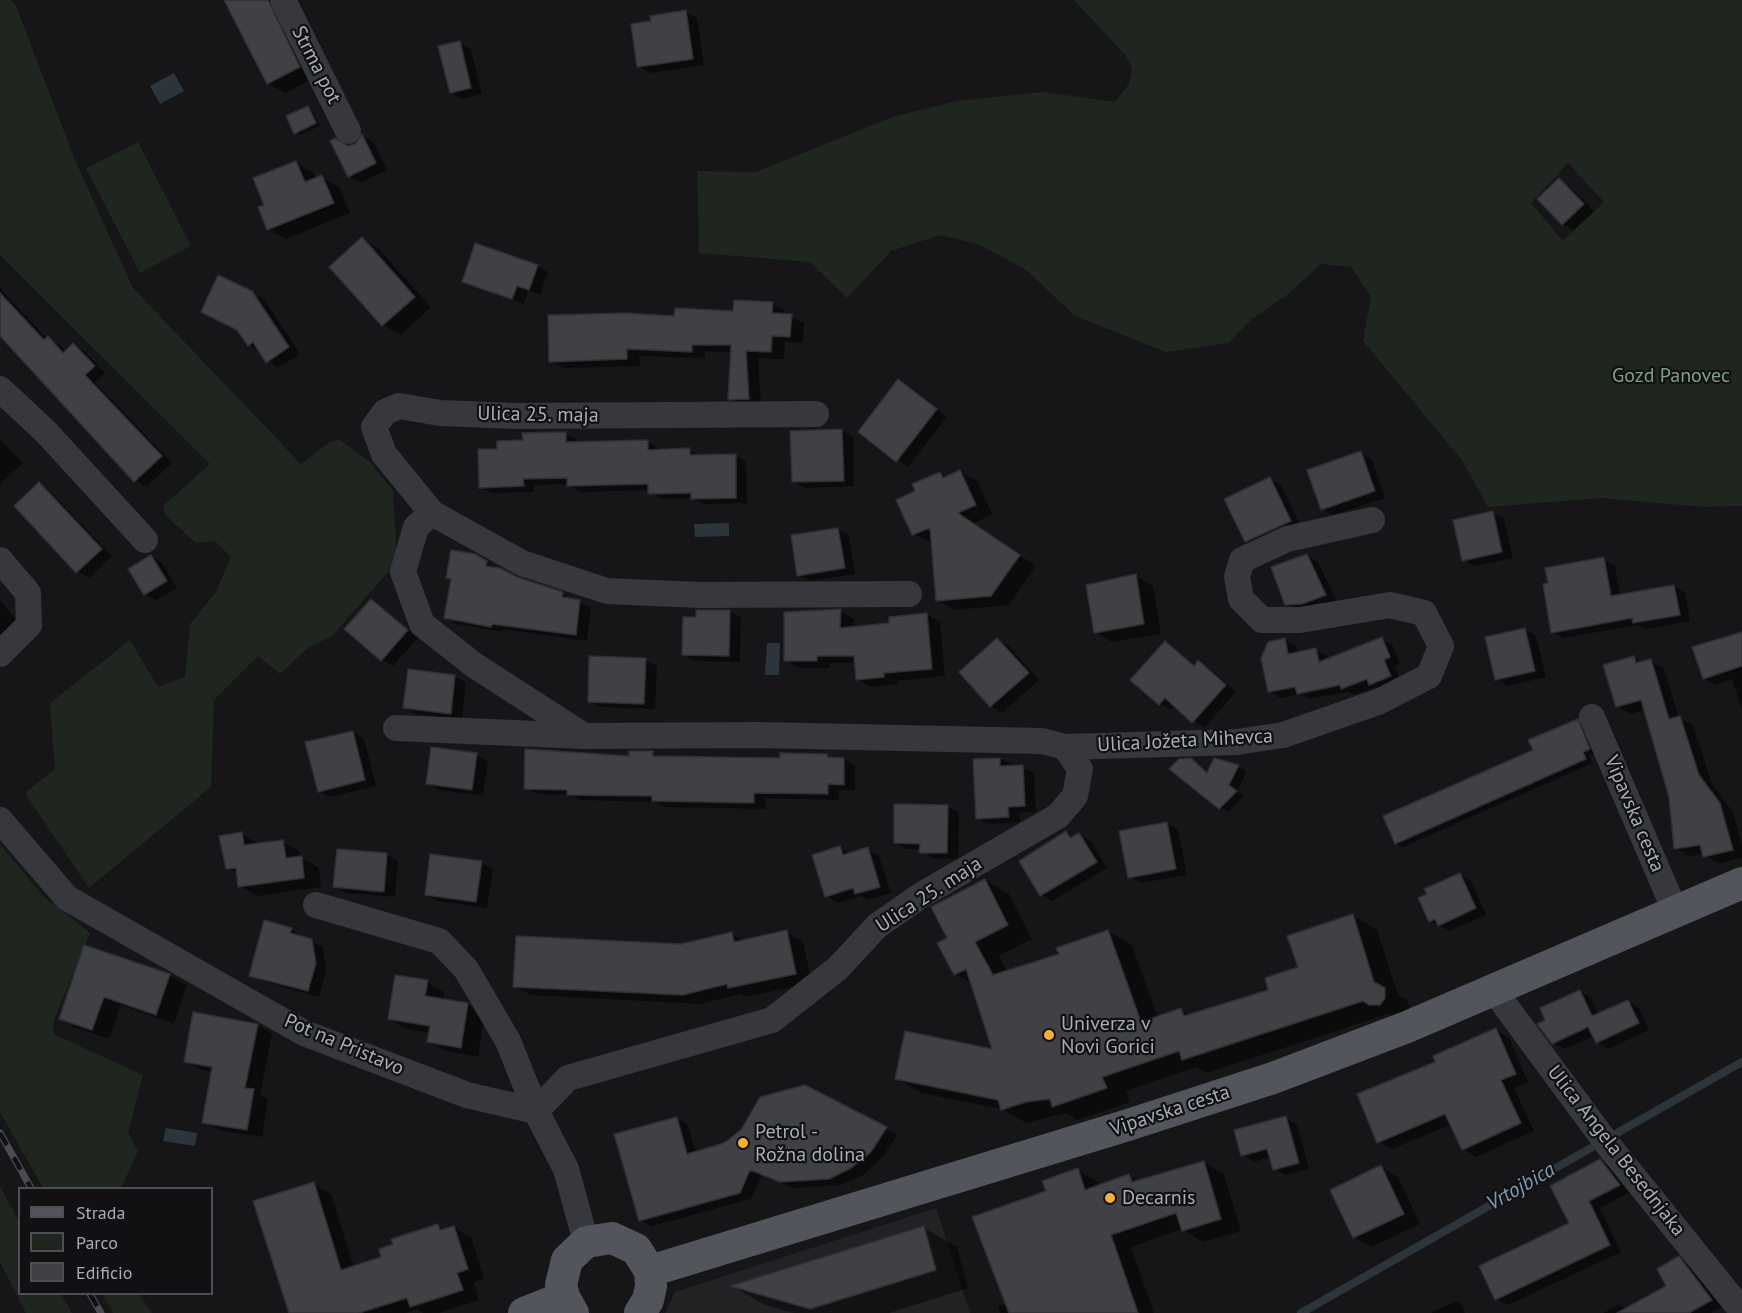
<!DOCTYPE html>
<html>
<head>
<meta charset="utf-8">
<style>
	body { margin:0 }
	#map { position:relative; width:1742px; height:1313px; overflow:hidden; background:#161618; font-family:"PT Sans",sans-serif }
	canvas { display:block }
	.legend { position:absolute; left:18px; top:1187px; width:195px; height:108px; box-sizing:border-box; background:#111113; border:2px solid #4d4f55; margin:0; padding:8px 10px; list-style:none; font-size:18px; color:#a8adb8 }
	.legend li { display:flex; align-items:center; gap:12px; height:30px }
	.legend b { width:30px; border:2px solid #4d4f55 }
</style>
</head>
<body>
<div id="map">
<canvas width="1742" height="1313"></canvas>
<ul class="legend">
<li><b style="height:8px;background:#53555c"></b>Strada</li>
<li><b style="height:16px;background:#1e261f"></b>Parco</li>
<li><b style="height:16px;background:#404145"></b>Edificio</li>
</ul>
</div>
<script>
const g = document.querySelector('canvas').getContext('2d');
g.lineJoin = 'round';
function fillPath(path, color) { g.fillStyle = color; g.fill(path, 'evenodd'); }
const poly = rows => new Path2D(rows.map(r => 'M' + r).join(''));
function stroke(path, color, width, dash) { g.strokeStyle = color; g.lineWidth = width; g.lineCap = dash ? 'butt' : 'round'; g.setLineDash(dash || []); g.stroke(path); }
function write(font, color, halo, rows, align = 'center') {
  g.font = font + ' "PT Sans",sans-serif'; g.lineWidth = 4.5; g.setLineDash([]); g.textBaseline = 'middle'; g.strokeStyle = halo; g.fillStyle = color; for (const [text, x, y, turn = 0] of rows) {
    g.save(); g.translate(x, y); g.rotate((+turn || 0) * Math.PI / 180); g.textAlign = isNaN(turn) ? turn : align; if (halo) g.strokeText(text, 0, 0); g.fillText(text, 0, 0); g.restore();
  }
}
const built = poly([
	[936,1208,970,1313,665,1313,675,1292]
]);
const green = poly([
	[0,0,11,0,16,6,75,160,133,288,301,464,330,442,339,439,370,462,393,491,397,562,332,636,309,647,280,674,258,656,214,700,211,787,89,888,25,793,55,769,50,703,130,640,158,687,185,677,190,624,216,592,231,557,215,541,196,543,165,515,164,505,210,464,0,255],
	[1074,0,1742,0,1742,506,1704,507,1601,498,1488,507,1461,459,1363,341,1371,297,1351,267,1321,264,1287,295,1252,319,1228,343,1166,352,1075,316,1025,269,978,244,940,235,891,251,847,298,810,262,699,253,697,171,756,172,892,117,957,101,1043,92,1115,102,1129,84,1132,69,1126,56],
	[1568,163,1604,202,1563,241,1531,203],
	[138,142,191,246,140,273,86,168],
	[0,844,43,896,90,933,54,1020,53,1034,143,1075,128,1133,138,1151,121,1188,43,1188,0,1112],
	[0,1186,19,1221,20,1294,61,1294,72,1313,26,1313,0,1262],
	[102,1294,139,1294,152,1313,113,1313]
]);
const water = poly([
	[174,73,184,91,160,104,150,86],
	[729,523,729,536,695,537,694,524],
	[767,643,780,643,779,675,765,675],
	[166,1128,197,1133,195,1146,163,1141]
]);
const shadow = poly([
	[226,0,272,0,316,77,285,93,268,83],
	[685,12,697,18,704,65,650,73,639,66,653,23],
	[459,43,471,49,482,94,462,99,451,92],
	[307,108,313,111,320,126,300,135,295,132],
	[363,136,373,142,387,170,360,183,349,176,348,147,356,145],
	[296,163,313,172,316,179,322,177,339,187,350,213,286,239,268,229,266,206],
	[1559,180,1570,187,1594,211,1574,230,1563,224],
	[362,239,379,249,431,307,401,335,383,325],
	[537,266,548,272,540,295,528,291,524,304,464,281],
	[0,288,47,339,59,344,66,352,74,345,85,351,105,373,95,382,172,463,146,487,134,480,0,337],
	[252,292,264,299,300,354,278,368,249,344],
	[773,304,785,311,785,315,804,322,803,343,785,342,784,359,758,358,761,406,743,406,730,399,732,352,705,351,705,358,639,356,640,366,564,368,551,361,676,318,735,312],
	[899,381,947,417,908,467,897,460],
	[842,431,853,437,854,486,805,488,794,482],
	[566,434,577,440,577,443,647,441,658,448,658,451,690,450,701,456,735,456,746,462,747,503,704,504,694,498,661,499,650,490,580,492,568,484,534,485,534,492,492,493,480,487,499,450,524,442],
	[0,439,23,463,0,484],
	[1361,453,1372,460,1385,498,1333,515,1322,509],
	[960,471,977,481,992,514,973,524,1036,566,1009,605,955,610,937,600,932,543,914,534,917,492,940,473,947,477],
	[1270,479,1281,485,1301,527,1257,548,1246,541],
	[39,484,50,491,112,556,89,578,77,571],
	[1493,512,1504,519,1513,558,1475,566,1463,560],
	[838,529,849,536,855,574,810,581,799,575],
	[1306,555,1318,562,1337,602,1298,611,1287,604],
	[151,556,162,563,177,588,156,600,145,594],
	[475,556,517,579,562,594,591,608,587,641,503,629,503,632,457,624,446,618,453,580,448,577],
	[1603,559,1615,566,1620,596,1674,586,1685,593,1690,621,1645,629,1638,625,1564,638,1553,632],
	[1136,576,1153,586,1161,634,1112,642,1095,632],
	[0,600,20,625,0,637],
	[371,601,418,638,393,666,382,660],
	[729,611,741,618,740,662,695,661,683,654,697,619],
	[840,611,854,619,854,628,891,624,927,614,940,622,945,676,897,681,898,684,871,687,857,679,856,663,830,663,830,668,799,668,785,660],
	[1525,629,1536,636,1546,677,1508,686,1497,679],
	[1742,635,1742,710,1732,679,1715,685,1704,678],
	[1382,639,1393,646,1400,664,1395,666,1401,682,1381,690,1375,687,1354,695,1348,692,1309,699,1300,694,1280,698,1269,691,1285,640,1296,646,1298,654,1316,650,1327,656,1328,660],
	[997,640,1009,646,1039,680,1002,713,991,706],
	[1165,642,1196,666,1199,662,1210,669,1236,692,1204,728,1175,705,1171,710,1160,703],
	[1634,657,1643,663,1650,661,1664,669,1679,718,1693,725,1712,784,1733,812,1742,845,1742,858,1718,864,1704,854,1689,856,1675,848,1671,797,1645,710,1631,714,1617,706],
	[645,660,657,666,655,709,600,707,589,701],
	[410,671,455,676,466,683,462,719,416,714,405,707],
	[1577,720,1585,725,1596,753,1589,756,1593,763,1403,847,1396,843],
	[353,732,364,739,376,786,330,797,319,791],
	[432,749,477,755,488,761,483,796,439,790,427,783],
	[526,750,630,757,652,753,662,758,781,759,827,755,834,759,844,759,855,766,855,790,839,790,839,800,765,798,765,809,665,807,655,802,580,800,571,795,537,794,525,788],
	[1000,759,1034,773,1036,812,1019,813,1020,822,989,824,978,818],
	[1215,759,1247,771,1237,791,1244,796,1228,812,1220,807,1190,760,1209,773],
	[948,807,959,813,958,859,932,858,921,849,906,849,895,842],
	[1167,823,1178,830,1187,875,1141,883,1129,877],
	[1066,833,1074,838,1079,835,1091,841,1107,868,1052,901,1041,895],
	[242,834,259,844,283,842,300,852,301,857,319,868,321,887,257,896,240,886,238,874,228,868],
	[840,848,851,854,868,849,879,856,891,893,868,900,860,896,838,903,827,896],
	[338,851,387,855,398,861,395,897,346,893,335,886],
	[481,863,493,869,487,908,437,901,426,894],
	[1460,875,1471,881,1486,915,1450,931,1430,921],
	[985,880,1009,894,1032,939,999,956,1007,972,1060,955,1108,931,1132,945,1158,1018,1181,1010,1190,1015,1270,991,1299,968,1353,916,1377,930,1398,995,1406,999,1410,1007,1405,1018,1395,1018,1388,1014,1207,1073,1196,1067,1126,1091,1130,1102,1077,1120,1066,1113,1026,1123,1002,1109,921,1093,897,1079,994,1051,973,984,955,974,949,938],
	[291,929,302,937,323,947,326,970,319,997,262,981,251,975],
	[787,932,803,942,812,983,746,997,740,994,701,1004,531,995,515,986,732,934,744,941],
	[85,947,170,976,187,985,174,1024,121,1005,109,1039,77,1028,60,1018],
	[427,982,444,992,443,1000,468,1005,485,1015,478,1057,446,1051,429,1042,431,1033,407,1029,390,1019],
	[1580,991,1591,998,1599,1015,1628,1001,1639,1008,1649,1030,1608,1049,1597,1042,1594,1036,1565,1049,1553,1043,1547,1021],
	[257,1025,272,1034,260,1095,268,1099,262,1137,219,1130,204,1122,212,1072,200,1069,186,1061],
	[1496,1030,1509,1038,1528,1082,1514,1088,1534,1131,1476,1157,1463,1149,1452,1124,1392,1149,1378,1142,1437,1063],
	[677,1118,688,1125,696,1153,886,1128,897,1135,882,1158,863,1175,841,1185,793,1188,762,1176,751,1199,652,1226,640,1220],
	[1286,1118,1297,1125,1309,1169,1286,1175,1274,1169,1271,1157,1254,1162,1243,1155],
	[1600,1160,1611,1167,1630,1192,1600,1208,1621,1252,1508,1305,1496,1299,1571,1224],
	[1204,1162,1224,1174,1241,1231,1203,1242,1182,1229,1131,1247,1154,1313,1000,1313,998,1306,1007,1303,1048,1192,1077,1170,1098,1182,1099,1186,1129,1176,1139,1181],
	[1381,1167,1398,1177,1420,1224,1371,1247,1354,1237],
	[313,1184,331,1194,354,1268,383,1258,438,1225,445,1230,453,1227,471,1237,484,1279,474,1282,479,1300,439,1313,423,1313,417,1309,406,1313,291,1313],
	[924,1228,957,1247,968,1288,889,1313,794,1313,765,1305,734,1287],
	[1679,1258,1690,1265,1722,1307,1711,1313,1603,1313,1619,1304,1627,1309,1668,1286],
	[1456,1301,1461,1304,1465,1313,1431,1313]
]);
const stream = poly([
	[1301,1313,1742,1062]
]);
const building = poly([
	[224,0,268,0,300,67,267,84,224,0],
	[686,10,693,59,637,67,631,24,651,21,650,16,686,10],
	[460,41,471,88,450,93,438,46,460,41],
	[308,106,316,123,294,134,286,116,308,106],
	[362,134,376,163,348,177,330,141,335,138,348,146,355,144,362,134],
	[296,161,305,182,322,175,334,203,267,230,258,207,264,205,253,178,296,161],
	[1559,178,1584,204,1562,225,1537,199,1559,178],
	[362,237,415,297,382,326,329,267,362,237],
	[475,243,538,265,529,290,517,286,512,299,462,282,475,243],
	[218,275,252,291,289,347,266,363,253,342,248,346,237,330,201,312,218,275],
	[0,293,44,340,48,336,63,353,73,343,95,366,85,375,162,456,134,482,0,336,0,293],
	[734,300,773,302,772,313,792,314,790,337,772,336,771,352,746,351,749,399,728,400,731,345,692,345,692,352,627,349,627,359,549,362,548,315,626,313,674,316,675,308,733,311,734,300],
	[898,379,937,409,896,462,858,432,898,379],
	[842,429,844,481,792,482,790,431,842,429],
	[566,432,566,442,648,440,648,450,690,448,690,455,736,454,736,498,691,499,691,493,648,494,648,484,567,486,567,478,523,479,524,486,479,488,478,449,497,449,497,441,523,440,522,433,566,432],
	[1361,451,1375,491,1321,510,1307,470,1361,451],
	[960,470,976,505,958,513,1020,555,991,596,936,601,930,528,912,535,896,500,915,491,912,484,940,472,943,478,960,470],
	[1270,477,1291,521,1245,542,1224,499,1270,477],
	[39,482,102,549,76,573,14,506,39,482],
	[1493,511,1502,552,1462,561,1453,520,1493,511],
	[838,528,845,568,797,576,791,535,838,528],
	[451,550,475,554,487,561,486,566,500,568,517,577,563,592,562,597,580,600,576,635,492,624,491,627,444,618,451,579,446,578,451,550],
	[1307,554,1326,595,1302,604,1285,605,1271,567,1307,554],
	[151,555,167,581,144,595,128,569,151,555],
	[1604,557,1611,596,1674,585,1680,615,1633,623,1632,618,1551,633,1543,584,1548,583,1545,568,1604,557],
	[1136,574,1144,624,1094,633,1086,585,1136,574],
	[371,599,408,630,381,661,344,629,371,599],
	[841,609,840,628,889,623,889,617,927,613,932,669,884,673,884,677,856,680,854,656,817,656,817,661,784,661,784,612,841,609],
	[696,610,730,610,729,656,682,655,683,617,696,617,696,610],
	[1525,628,1535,671,1495,680,1485,637,1525,628],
	[1742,632,1742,666,1703,679,1692,647,1742,632],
	[1382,637,1390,657,1384,660,1391,676,1369,685,1367,679,1341,689,1340,685,1297,694,1295,687,1268,692,1261,658,1268,642,1285,638,1288,654,1316,648,1319,662,1382,637],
	[997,638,1029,673,990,707,959,672,997,638],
	[1165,641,1194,666,1198,660,1226,685,1192,723,1165,698,1159,705,1130,680,1165,641],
	[589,656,646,658,644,704,588,702,589,656],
	[1634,656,1636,663,1651,659,1669,719,1680,716,1699,775,1720,803,1733,850,1703,857,1700,845,1674,849,1669,797,1641,700,1616,707,1603,665,1634,656],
	[408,669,455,675,451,714,403,708,408,669],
	[1578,719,1590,749,1583,752,1586,759,1395,844,1383,816,1533,750,1528,740,1578,719],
	[353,731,365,780,318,792,305,742,353,731],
	[431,747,477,753,472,790,426,784,431,747],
	[525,749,629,756,629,751,653,751,653,756,780,758,780,753,828,754,827,757,844,758,844,785,828,784,828,794,754,793,754,803,652,801,652,796,567,795,567,790,524,789,525,749],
	[1000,758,1000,766,1023,765,1025,806,1008,807,1009,817,976,819,973,759,1000,758],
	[1191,758,1207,773,1214,758,1239,765,1229,785,1237,791,1219,809,1169,769,1179,759,1191,758],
	[894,804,948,805,947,853,919,853,920,844,894,843,894,804],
	[1167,822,1176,869,1128,878,1119,831,1167,822],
	[1066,831,1070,838,1079,833,1097,862,1040,896,1019,861,1066,831],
	[242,832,244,845,283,840,286,858,302,856,304,878,238,887,236,868,226,869,219,836,242,832],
	[840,846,843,855,868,847,880,887,855,894,853,888,825,897,812,855,840,846],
	[337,849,387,853,384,892,333,887,337,849],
	[430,854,482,861,476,902,425,895,430,854],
	[1460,873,1476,908,1438,926,1435,919,1429,922,1418,898,1427,894,1424,889,1460,873],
	[985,879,1008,925,975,942,993,975,1059,954,1056,948,1108,930,1141,1022,1181,1008,1184,1016,1268,990,1265,978,1298,967,1287,936,1353,914,1374,982,1385,988,1385,998,1380,1005,1369,1005,1363,1001,1182,1060,1179,1051,1102,1077,1107,1088,1052,1107,1050,1099,1026,1102,1001,1110,998,1100,895,1079,905,1031,992,1049,966,969,954,975,937,943,947,938,931,907,985,879],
	[264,920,292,928,290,933,312,939,316,963,308,991,249,976,264,920],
	[787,930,796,974,728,988,727,984,683,995,513,987,516,936,681,944,732,932,734,942,787,930],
	[84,945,170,974,156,1015,104,997,92,1030,59,1019,84,945],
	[395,975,428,980,425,996,468,1003,461,1048,427,1042,430,1026,388,1019,395,975],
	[1580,990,1592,1016,1628,1000,1639,1023,1596,1043,1588,1027,1552,1044,1537,1024,1545,1020,1540,1008,1580,990],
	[193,1012,258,1024,245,1088,254,1089,247,1130,202,1123,212,1067,184,1062,193,1012],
	[1496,1028,1516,1074,1501,1080,1521,1123,1462,1150,1445,1114,1377,1143,1357,1094,1435,1062,1433,1056,1496,1028],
	[805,1085,887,1127,871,1152,851,1168,829,1179,780,1182,750,1170,740,1193,639,1221,614,1134,677,1117,687,1154,724,1143,741,1130,760,1097,805,1085],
	[1286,1116,1299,1163,1273,1170,1267,1149,1241,1156,1234,1130,1286,1116],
	[1600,1159,1620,1185,1589,1201,1610,1245,1495,1300,1479,1266,1569,1223,1550,1186,1600,1159],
	[1204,1161,1221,1219,1182,1231,1176,1213,1111,1235,1138,1313,1009,1313,972,1217,1046,1191,1042,1181,1078,1168,1085,1190,1129,1174,1132,1182,1204,1161],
	[1381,1165,1404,1214,1353,1238,1330,1190,1381,1165],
	[314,1182,341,1270,381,1257,379,1249,393,1244,391,1239,438,1224,440,1230,454,1226,468,1269,457,1273,463,1290,410,1307,407,1298,359,1313,289,1313,253,1201,314,1182],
	[924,1226,936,1270,810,1309,730,1286,924,1226],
	[1679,1256,1712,1300,1689,1313,1617,1313,1666,1286,1657,1269,1679,1256]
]);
const minor = poly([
	[283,0,348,131],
	[0,389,46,432,145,540],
	[432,513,384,454,374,427,385,412,399,406,440,413,515,416,816,414],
	[0,560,28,593,29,625,0,654],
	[1592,717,1675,911],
	[396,728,584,736,759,735,1042,741,1065,747,1237,742,1283,735,1378,702,1429,676,1441,646,1424,613,1390,605,1300,620,1262,620,1241,599,1237,577,1242,560,1287,539,1372,520],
	[584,736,474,665,422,624,403,572,416,527,432,513,522,563,607,591,699,595,909,594],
	[0,820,67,898,304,1033,467,1095,536,1111,566,1169,586,1242],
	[316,905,439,941,466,969,508,1041,536,1111,568,1078,772,1020,838,968,877,926,923,894,1058,816,1075,796,1080,769,1065,747],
	[1493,989,1608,1145,1742,1311]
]);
const major = poly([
	[650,1271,1128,1125,1273,1078,1407,1027,1742,883],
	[524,1313,564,1297],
	[573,1313,564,1297,561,1285,567,1260,586,1242,612,1238,636,1249,650,1271,651,1286,648,1300,640,1313]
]);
const rail = poly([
	[0,1133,31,1188],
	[90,1294,101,1313]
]);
const markers = [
	[1049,1035,6,"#f2b134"],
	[743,1143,6,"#f2b134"],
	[1110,1198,6,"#f2b134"]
];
const streetNames = [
	["Strma pot",316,65,63],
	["Ulica 25. maja",538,415,1],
	["Ulica Jožeta Mihevca",1185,741,-3],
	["Vipavska cesta",1634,814,67],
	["Ulica 25. maja",929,895,-33],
	["Pot na Pristavo",344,1045,23],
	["Vipavska cesta",1170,1111,-18],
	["Ulica Angela Besednjaka",1616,1151,52]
];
const parkNames = [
	["Gozd Panovec",1671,376]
];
const poiNames = [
	["Univerza v",1061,1024],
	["Novi Gorici",1061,1047],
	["Petrol -",755,1132],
	["Rožna dolina",755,1155],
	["Decarnis",1122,1198]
];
const waterNames = [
	["Vrtojbica",1521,1187,-30]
];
fillPath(built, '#222225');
fillPath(green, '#1e261f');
fillPath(water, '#2c353c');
fillPath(shadow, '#0007');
stroke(stream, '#2c353c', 8);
fillPath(building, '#404145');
stroke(building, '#303034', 1.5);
stroke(minor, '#37383d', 26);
stroke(major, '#53555c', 32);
stroke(rail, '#4a4c52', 7);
stroke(rail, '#111113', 4.5, [14]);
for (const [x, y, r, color] of markers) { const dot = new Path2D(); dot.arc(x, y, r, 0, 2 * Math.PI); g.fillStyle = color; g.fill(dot); stroke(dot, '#111113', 2); }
write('20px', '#a8adb8', '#111113', streetNames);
write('20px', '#7fa381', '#111113', parkNames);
write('20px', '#a8adb8', '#111113', poiNames, 'left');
write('italic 21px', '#7f9bb3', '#111113', waterNames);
</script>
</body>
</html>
